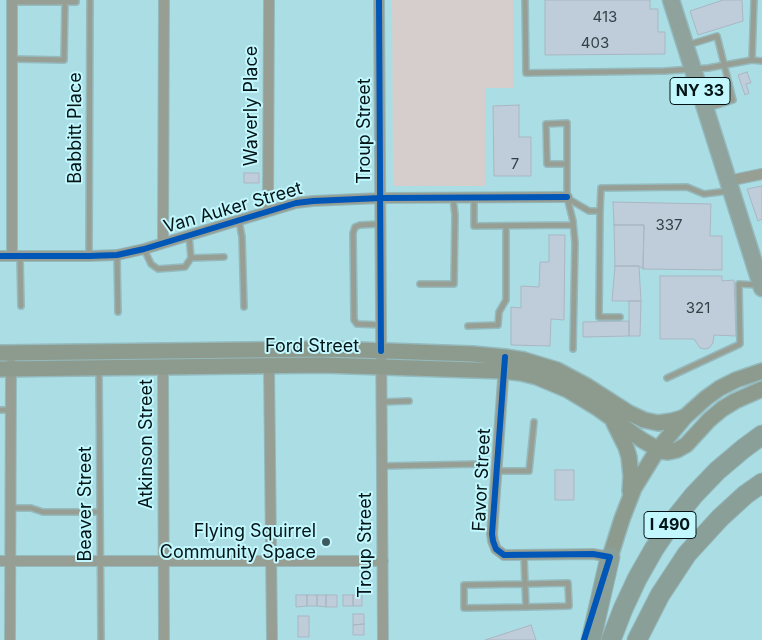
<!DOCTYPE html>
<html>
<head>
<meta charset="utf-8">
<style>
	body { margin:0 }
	canvas { display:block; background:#abdee4 }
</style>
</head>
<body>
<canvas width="762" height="640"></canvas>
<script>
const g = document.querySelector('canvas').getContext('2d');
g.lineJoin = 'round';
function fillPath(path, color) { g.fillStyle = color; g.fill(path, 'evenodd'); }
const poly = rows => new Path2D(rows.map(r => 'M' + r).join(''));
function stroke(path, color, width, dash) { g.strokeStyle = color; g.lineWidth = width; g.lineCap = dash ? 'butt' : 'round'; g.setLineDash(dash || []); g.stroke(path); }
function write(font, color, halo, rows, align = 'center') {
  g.font = font + ' Inter,sans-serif'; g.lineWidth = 4; g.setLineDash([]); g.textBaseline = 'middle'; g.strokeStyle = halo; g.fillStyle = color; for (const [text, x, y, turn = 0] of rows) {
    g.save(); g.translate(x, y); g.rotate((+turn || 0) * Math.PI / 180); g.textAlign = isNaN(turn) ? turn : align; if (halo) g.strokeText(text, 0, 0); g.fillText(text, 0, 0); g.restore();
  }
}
const green = poly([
	[392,0,513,0,513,88,485,88,485,186,393,186]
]);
const building = poly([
	[545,0,650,0,650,9,658,9,658,32,665,32,665,54,545,55,545,0],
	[723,0,742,0,743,21,698,35,690,11,723,0],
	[747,72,751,83,746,84,749,93,745,95,738,75,747,72],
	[519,105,519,137,531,137,531,176,494,176,493,106,519,105],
	[244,173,259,173,259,183,244,183,244,173],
	[762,186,762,219,758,221,747,189,762,186],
	[613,202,711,204,710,236,722,236,722,270,643,269,644,225,614,225,613,202],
	[614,225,644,225,643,269,639,266,615,266,614,225],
	[549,235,565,235,564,320,551,319,550,346,511,345,511,307,521,308,521,286,539,287,540,262,549,262,549,235],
	[615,266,639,266,641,301,612,301,615,266],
	[660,276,722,276,722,281,734,280,736,336,714,335,713,343,709,348,705,349,700,348,694,339,660,339,660,276],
	[629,301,641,301,640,336,629,336,629,301],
	[629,321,629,336,583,337,583,322,629,321],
	[555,470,574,470,574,500,555,500,555,470],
	[296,595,307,595,307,606,296,607,296,595],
	[307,595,317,595,317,606,307,606,307,595],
	[317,595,326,595,326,607,317,606,317,595],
	[326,595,337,595,337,607,326,607,326,595],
	[343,595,353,595,353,606,343,606,343,595],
	[353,595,362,595,362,606,353,606,353,595],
	[353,614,364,614,364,624,353,625,353,614],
	[298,616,309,616,309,637,298,637,298,616],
	[364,624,364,635,353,635,353,625,364,624],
	[531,625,536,640,485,640,531,625]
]);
const lane = poly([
	[525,0,526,73,665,71,708,68,752,60],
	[754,0,752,60,762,61],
	[12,2,76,2,76,0],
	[688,45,717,36,733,100,708,108],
	[12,59,64,60,65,2],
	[567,164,547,164,546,124,567,123,567,197,573,221,575,243,573,349],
	[474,198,474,226,573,225],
	[567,198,589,211,600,211,599,317,620,317],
	[600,211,601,188,687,187,704,194,728,191],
	[239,221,242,237,244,307],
	[380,224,360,225,355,227,353,233,354,320,357,324,381,325],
	[144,249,151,264,158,269,185,267,191,258,189,235],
	[117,255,118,312],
	[20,256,21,306],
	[89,256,90,0],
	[191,258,224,257],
	[420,284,454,284,455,215,453,198],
	[468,326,498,325,499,312,506,300,506,226],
	[99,371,101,640],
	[667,378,740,344,739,284,758,285],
	[382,402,409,401],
	[0,410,11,410],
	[382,466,480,464],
	[497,471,529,471,534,422],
	[11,508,31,508,43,512,100,512],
	[524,555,525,584,526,607,464,608,464,585,525,584,568,583,569,606,526,607]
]);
const street = poly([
	[12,0,12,256],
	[379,0,383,640],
	[728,181,762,174],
	[268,211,269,0],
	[163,243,164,0],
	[0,256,89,256,117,255,144,249,296,203,313,201,381,198,567,197],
	[269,365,272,640],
	[504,365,492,534,493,541,496,549,504,555,509,555,593,554,610,557,609,561],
	[163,367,164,640],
	[0,561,383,561],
	[10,640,11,364]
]);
const secondary = poly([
	[0,353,329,349,473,354,505,357,524,360,557,370,587,386,629,413,644,420,658,423,672,421,682,418,686,416,706,398,720,388,736,380,762,371],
	[0,369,322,365,504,371,521,373,537,377,568,390,596,407,642,440,661,451,668,452,677,450,686,445,709,420,722,409,735,401,762,389],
	[614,423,626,447,629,457,631,476,630,491],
	[610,557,622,519,634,488,658,449,685,417]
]);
const primary = poly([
	[671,0,762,288]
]);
const highway = poly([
	[591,640,610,557],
	[611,640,623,609,637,579,654,549,673,521,694,495,717,471,743,449,762,435],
	[637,640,660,595,687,554,720,518,745,495,762,483]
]);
const cycleway = poly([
	[379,0,381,351],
	[0,256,89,256,117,255,144,249,296,203,313,201,381,198,567,197],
	[505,357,492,534,493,541,496,549,504,555,593,554,610,557,584,640]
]);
const markers = [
	[326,542,5,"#3d5b5e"]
];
const numberNames = [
	["413",605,17],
	["403",595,43],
	["7",515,164],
	["337",669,225],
	["321",698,308]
];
const shields = [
	[700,91,60],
	[670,525,52]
];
const shieldNames = [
	["NY 33",700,91],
	["I 490",670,525]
];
const streetNames = [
	["Waverly Place",252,106,-90],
	["Babbitt Place",76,128,-90],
	["Troup Street",365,131,-90],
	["Van Auker Street",233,208,-16],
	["Ford Street",312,347],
	["Atkinson Street",147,444,-90],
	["Favor Street",482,480,-87],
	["Beaver Street",86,504,-90],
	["Troup Street",366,545,-90]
];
const poiNames = [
	["Flying Squirrel",316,532],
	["Community Space",316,553]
];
fillPath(green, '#d6cecd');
fillPath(building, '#bfccd9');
stroke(building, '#a9b6c3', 1);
stroke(lane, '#94babe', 8);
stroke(street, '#94babe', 12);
stroke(secondary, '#94babe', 18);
stroke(primary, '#94babe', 19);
stroke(highway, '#94babe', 21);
stroke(lane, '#979f94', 5);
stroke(street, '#979f94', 10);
stroke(secondary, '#8d9b8e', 15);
stroke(primary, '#8fa29c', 16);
stroke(highway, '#8b9f99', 19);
stroke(cycleway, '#0057b8', 6);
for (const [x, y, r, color] of markers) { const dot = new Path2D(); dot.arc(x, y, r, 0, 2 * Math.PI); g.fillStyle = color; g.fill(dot); stroke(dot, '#c2f7fe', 2); }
write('15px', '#314247', null, numberNames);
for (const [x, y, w] of shields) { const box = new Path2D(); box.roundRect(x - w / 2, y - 13.5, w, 27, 4); g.fillStyle = '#c2f7fe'; g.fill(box); stroke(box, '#021416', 1); }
write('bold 16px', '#021416', null, shieldNames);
write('18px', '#021416', '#c2f7fe', streetNames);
write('18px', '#021416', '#c2f7fe', poiNames, 'right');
</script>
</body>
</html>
